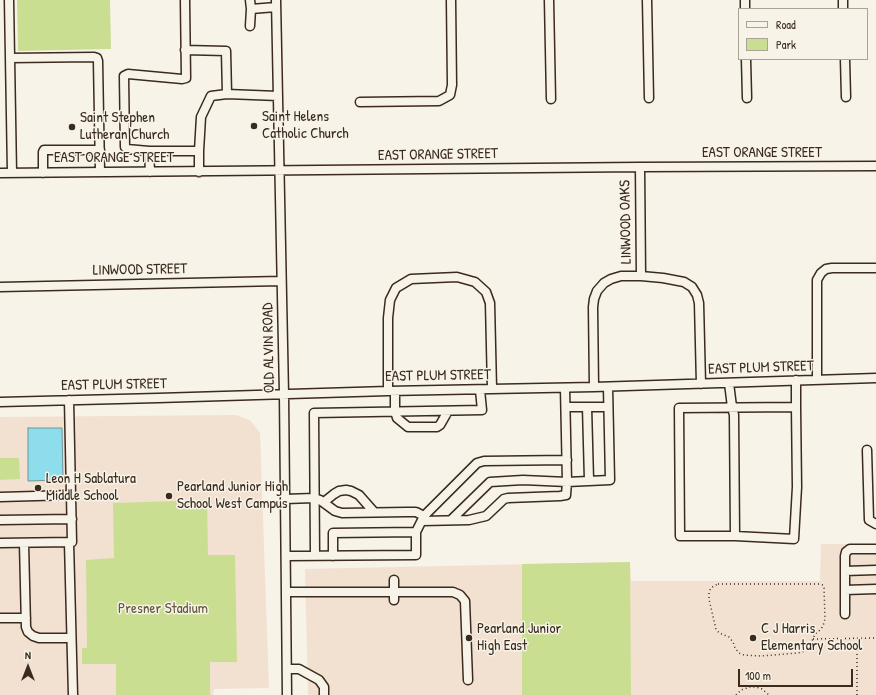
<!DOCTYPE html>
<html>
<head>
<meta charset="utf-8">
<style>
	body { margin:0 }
	#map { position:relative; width:876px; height:695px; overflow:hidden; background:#f7f3e8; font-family:"Patrick Hand",sans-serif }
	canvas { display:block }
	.legend { position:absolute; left:738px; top:8px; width:130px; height:52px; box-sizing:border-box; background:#f7f3e8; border:1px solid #aca397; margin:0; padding:5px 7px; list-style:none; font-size:12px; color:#3b2a1e }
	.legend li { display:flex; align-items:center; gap:8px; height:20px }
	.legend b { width:20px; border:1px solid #aca397 }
	.north { position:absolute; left:8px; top:647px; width:40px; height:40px; -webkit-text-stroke:3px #f7f3e8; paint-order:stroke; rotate:0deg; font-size:11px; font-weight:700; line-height:16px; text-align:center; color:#3b2a1e }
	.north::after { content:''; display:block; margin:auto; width:14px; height:18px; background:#3b2a1e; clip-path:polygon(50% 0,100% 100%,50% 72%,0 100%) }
	.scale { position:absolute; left:738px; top:669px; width:115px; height:18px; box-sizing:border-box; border:2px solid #3b2a1e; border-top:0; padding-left:5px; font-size:12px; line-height:14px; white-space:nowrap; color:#3b2a1e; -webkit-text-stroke:3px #f7f3e8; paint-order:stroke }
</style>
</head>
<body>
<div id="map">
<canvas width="876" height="695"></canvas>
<ul class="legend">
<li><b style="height:5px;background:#f7f3e8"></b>Road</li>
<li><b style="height:11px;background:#cade92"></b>Park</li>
</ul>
<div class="north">N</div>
<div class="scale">100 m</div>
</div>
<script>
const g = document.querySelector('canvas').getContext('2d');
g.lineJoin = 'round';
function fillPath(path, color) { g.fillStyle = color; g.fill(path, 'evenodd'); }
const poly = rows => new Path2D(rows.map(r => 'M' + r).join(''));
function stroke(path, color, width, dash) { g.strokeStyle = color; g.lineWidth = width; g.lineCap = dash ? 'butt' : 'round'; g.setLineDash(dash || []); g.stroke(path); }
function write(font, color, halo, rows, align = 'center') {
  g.font = font + ' "Patrick Hand",sans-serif'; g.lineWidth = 3; g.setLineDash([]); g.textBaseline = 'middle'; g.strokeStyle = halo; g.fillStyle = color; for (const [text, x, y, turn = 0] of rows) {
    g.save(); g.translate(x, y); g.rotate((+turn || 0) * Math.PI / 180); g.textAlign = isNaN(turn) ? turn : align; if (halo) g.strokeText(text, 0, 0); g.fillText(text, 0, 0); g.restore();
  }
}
const built = poly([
	[236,415,250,420,260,433,269,688,214,689,213,695,0,695,0,417],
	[821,544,876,544,876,695,308,695,305,569,630,562,631,581,820,581]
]);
const green = poly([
	[17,0,110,0,111,49,18,51],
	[19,458,20,479,0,480,0,458],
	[207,500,208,555,235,555,237,662,210,662,210,695,116,695,116,664,82,664,82,648,87,648,86,560,114,558,113,503],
	[630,562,631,695,522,695,522,564]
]);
const water = poly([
	[28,428,62,428,63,480,28,481,28,428]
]);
const path = poly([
	[718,584,819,584,823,585,824,588,825,619,823,626,820,630,815,634,809,648,806,651,798,653,761,656,744,655,739,653,735,648,733,642,729,637,719,633,716,629,714,621,709,599,709,592,711,588,714,586,718,584],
	[813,639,876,638],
	[736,695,741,690,750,687,756,687,762,689,769,695],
	[857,695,857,639]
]);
const minor = poly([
	[9,0,12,173],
	[250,0,251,9,276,7],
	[276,0,284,394,287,695],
	[549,0,551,99],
	[647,0,649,98],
	[745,0,745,9],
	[843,0,843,9],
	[250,26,251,9],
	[185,50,226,51,227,94,211,96,201,117,199,151],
	[10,58,94,57,97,58,98,61,100,172],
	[746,59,747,98],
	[845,59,846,97],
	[227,94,278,96],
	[360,102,439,101,450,95,452,85,451,0],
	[149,151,127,149,125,147,124,76,128,74,182,79,186,78,185,0],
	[640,167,641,276],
	[150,172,149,151,199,151,199,172],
	[0,173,640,167,876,166],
	[43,173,43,152,44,150,100,150],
	[0,287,281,281],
	[817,379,817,280,821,273,826,269,832,268,876,268],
	[796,380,796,407,797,487,794,539,735,536,680,536,679,408,796,407],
	[729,383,732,407,734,415,735,536],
	[594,387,593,307,594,299,597,291,604,283,611,279,621,276,641,276,663,278,684,282,692,287,697,295,699,303,701,384],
	[388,391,388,318,390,300,396,288,411,279,457,277,475,282,486,292,490,303,492,389],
	[395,391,395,411,397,418,408,427,437,427,440,425,448,411],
	[0,402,158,398,388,391,594,387,876,378],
	[566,407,608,407],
	[587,407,589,480],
	[867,450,869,520,876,524],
	[0,497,71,495],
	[285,499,314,498,320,500,335,511,342,513,407,512,416,512,424,516],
	[324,502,334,494,339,491,346,490,351,491,359,495,374,512],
	[0,520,72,519],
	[451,520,490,482,523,480,567,482,610,480,608,387],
	[422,521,469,520,486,516,504,499,508,498,560,496,566,495,567,482,565,388],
	[69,542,73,695],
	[0,543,72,542,69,400],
	[24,543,26,627,28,632,33,636,39,638,71,638],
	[286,556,416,555,416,532,424,516,477,463,484,461,567,460],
	[315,556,314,413,482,410,480,390],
	[333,556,333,533,416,532],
	[845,571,876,570],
	[394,580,394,600],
	[845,590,876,589],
	[286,592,453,592,460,595,465,601,468,680],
	[845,614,845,556,846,552,850,549,876,549],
	[0,618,26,618],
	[287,669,299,669,319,680,324,687,324,695]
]);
const markers = [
	[254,126,4,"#3b2a1e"],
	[72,127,4,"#3b2a1e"],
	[38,488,4,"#3b2a1e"],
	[169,496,4,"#3b2a1e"],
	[469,638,4,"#3b2a1e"],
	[753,638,4,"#3b2a1e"]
];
const poiNames = [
	["Saint Helens",262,117],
	["Catholic Church",262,134],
	["Saint Stephen",80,118],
	["Lutheran Church",80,135],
	["Leon H Sablatura",46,479],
	["Middle School",46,496],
	["Pearland Junior High",177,487],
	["School West Campus",177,504],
	["Pearland Junior",477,629],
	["High East",477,646],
	["C J Harris",761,629],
	["Elementary School",761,646]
];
const streetNames = [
	["EAST ORANGE STREET",762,153],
	["EAST ORANGE STREET",438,155,-1],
	["EAST ORANGE STREET",114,158],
	["LINWOOD OAKS",626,222,-91],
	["LINWOOD STREET",140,270,-1],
	["OLD ALVIN ROAD",269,348,-91],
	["EAST PLUM STREET",761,368,-2],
	["EAST PLUM STREET",438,376,-1],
	["EAST PLUM STREET",114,385,-1]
];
const parkNames = [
	["Presner Stadium",163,609]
];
fillPath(built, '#f2e1d0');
fillPath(green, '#cade92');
fillPath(water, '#8eddec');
stroke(water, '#6d959a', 1);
stroke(minor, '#3b2a1e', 11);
stroke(path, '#3b2a1e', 1.5, [1, 3]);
stroke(minor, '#f7f3e8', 8);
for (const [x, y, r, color] of markers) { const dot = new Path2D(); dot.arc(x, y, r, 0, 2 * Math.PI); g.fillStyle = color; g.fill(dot); stroke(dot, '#f7f3e8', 1.5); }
write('15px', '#3b2a1e', '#f7f3e8', poiNames, 'left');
write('15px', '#3b2a1e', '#f7f3e8', streetNames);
write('15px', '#5f573b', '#f7f3e8', parkNames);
</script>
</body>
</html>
